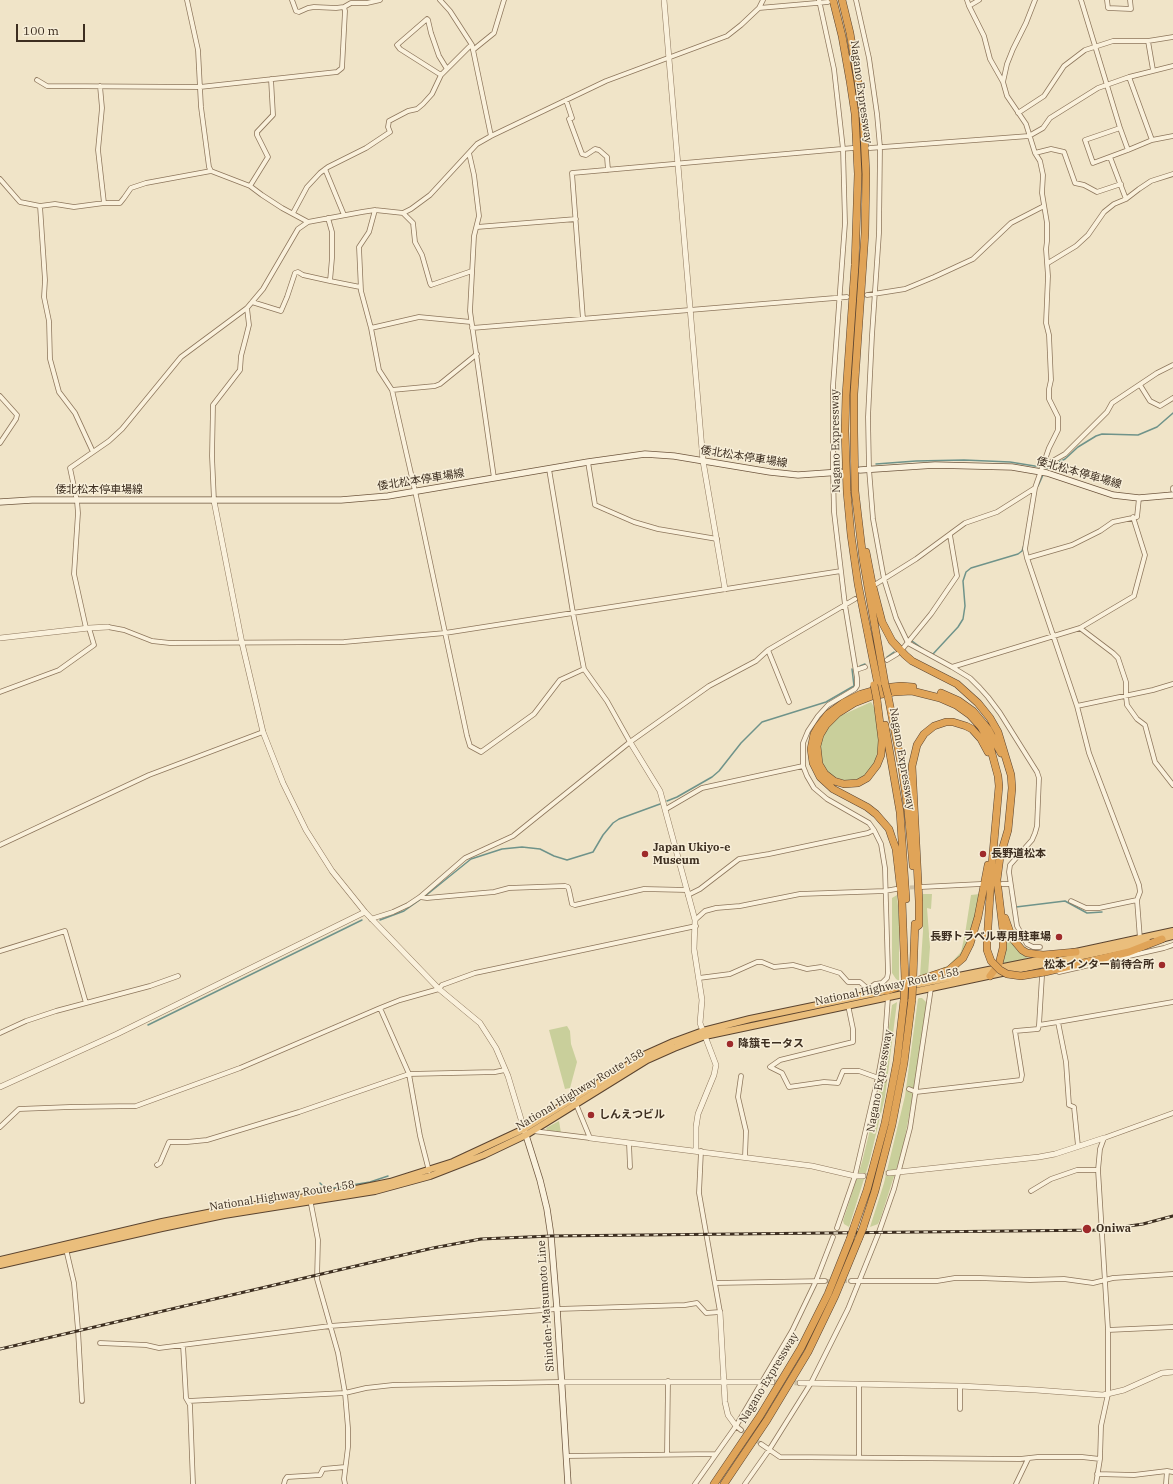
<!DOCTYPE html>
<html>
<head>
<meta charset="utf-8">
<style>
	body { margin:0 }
	#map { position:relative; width:1173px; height:1484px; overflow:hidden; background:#f0e4c8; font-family:"IBM Plex Serif",serif }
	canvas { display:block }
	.scale { position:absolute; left:16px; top:24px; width:69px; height:18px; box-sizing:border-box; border:2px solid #3d2e20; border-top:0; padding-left:5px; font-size:12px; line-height:14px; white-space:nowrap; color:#3d2e20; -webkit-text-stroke:3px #f7eed8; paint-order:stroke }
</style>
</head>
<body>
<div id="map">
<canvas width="1173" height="1484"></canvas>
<div class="scale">100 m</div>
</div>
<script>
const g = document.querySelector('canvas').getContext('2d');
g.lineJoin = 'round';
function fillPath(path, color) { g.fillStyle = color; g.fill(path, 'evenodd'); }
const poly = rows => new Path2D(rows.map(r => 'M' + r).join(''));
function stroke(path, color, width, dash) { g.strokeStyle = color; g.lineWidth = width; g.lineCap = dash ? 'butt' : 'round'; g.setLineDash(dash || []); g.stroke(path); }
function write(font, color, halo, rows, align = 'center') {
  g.font = font + ' "IBM Plex Serif","Noto Sans JP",serif'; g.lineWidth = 3; g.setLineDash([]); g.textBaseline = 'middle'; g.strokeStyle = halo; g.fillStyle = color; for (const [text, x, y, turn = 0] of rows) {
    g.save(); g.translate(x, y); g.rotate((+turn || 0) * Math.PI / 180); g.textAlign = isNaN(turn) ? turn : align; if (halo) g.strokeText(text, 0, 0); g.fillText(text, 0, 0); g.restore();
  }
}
const green = poly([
	[871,702,875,709,879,745,874,766,868,774,861,779,846,781,834,777,828,774,822,765,820,743,829,726,840,716],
	[923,894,932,894,931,909,927,908,930,947,928,974,920,976,923,931],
	[980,894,978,906,966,949,957,963,943,970,942,968,948,966,961,952,965,934,971,895],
	[897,895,899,917,899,981,896,979,892,973,892,898],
	[1010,936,1016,948,1028,958,1001,965,1005,956,1006,937],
	[919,998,922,998,926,1002,926,1012,913,1094,903,1148,881,1217,878,1224,870,1227,884,1183,905,1096,918,999],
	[897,1002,885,1097,869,1163,849,1227,844,1224,843,1221,862,1162,881,1085,892,1005],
	[567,1026,570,1031,571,1044,577,1062,570,1088,565,1089,549,1030],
	[559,1121,561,1133,547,1130,546,1128]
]);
const stream = poly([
	[876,464,916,461,964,460,1010,462,1047,468,1065,459,1078,447,1096,436,1102,434,1138,435,1157,427,1173,413],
	[1038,486,1043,475],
	[912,641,923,649],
	[930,653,933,654,958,627,963,619,965,606,963,581,966,572,971,568,1018,554,1022,551,1024,545],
	[887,657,894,652],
	[860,666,865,664],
	[667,801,677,797,712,777,719,771,741,743,762,722,826,702,852,687,854,686,852,669],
	[424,897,471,859,502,849,522,847,540,849,554,856,567,860,593,852,603,835,613,823,619,819,660,804],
	[1016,907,1065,901,1087,913,1102,912],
	[380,920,404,911,421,899],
	[148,1025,362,920],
	[320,1183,326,1189,328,1189,370,1182,388,1176]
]);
const minorTunnel = poly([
	[904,888,919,887],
	[825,1281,851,1281],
	[741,1430,761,1444]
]);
const tertiaryTunnel = poly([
	[863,1176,889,1173],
	[772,1382,800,1383]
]);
const minor = poly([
	[187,0,198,50,201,107,209,167,211,171],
	[292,0,296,11,299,12,308,8,314,7,336,8,344,7],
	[440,0,450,11,472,45,491,136],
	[819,0,834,69,843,149,845,223,833,386,833,472,834,512,845,605,857,678,857,686,855,689,828,705,818,716,808,731,803,743,803,766,807,776,814,788,827,799,869,823,874,830,881,844,885,868,888,973,887,978,882,983,875,984,871,987,874,994],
	[856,0,869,58,877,114,880,147,879,233,872,335,868,417,869,469,873,519,884,579,896,618,908,643,952,667,970,678,980,688,988,697,1000,713,1037,772,1039,778,1037,826,1035,833,1032,840,1010,865,1009,872,1017,926,1027,944,1033,947,1040,947],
	[967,0,969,6,984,36,990,59,1003,82,1007,96,1026,124,1035,153,1040,161,1043,175,1042,193,1047,223,1047,241,1046,249,1048,276,1046,323,1049,335,1051,380,1049,389,1049,399,1058,417,1058,430,1049,448,1035,488,1025,549,1027,558,1077,706,1089,753,1139,885,1140,892,1137,900,1140,939],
	[1081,0,1120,128,1128,150,1152,140,1129,77],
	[1107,0,1108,8,1131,9,1130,0],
	[969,6,979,0],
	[759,8,828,2],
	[1148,41,1153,70],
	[473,50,494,33,504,0],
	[441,75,400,49,397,45,427,19,428,20,431,33,439,56,447,69],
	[37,80,47,86,200,87,337,72,342,68,345,11,344,7,351,3,367,3,380,0],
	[1003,82,1007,64,1013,49,1026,23,1035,0],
	[100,86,102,108,98,150,104,203],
	[566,100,572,118,569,119,582,154,586,155,595,149,599,150,607,157,608,170],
	[1018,113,1044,96,1064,66,1085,50,1113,41,1148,41,1173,37],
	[1120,128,1085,140,1093,163,1128,150],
	[1152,140,1173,136],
	[870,148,1029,136,1043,128,1050,118,1098,88,1129,77,1173,66],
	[469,153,474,175,479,216,474,236,470,311,494,478],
	[1035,153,1051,149,1064,152,1075,183,1084,185,1097,192,1121,184],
	[1110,157,1126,199],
	[325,169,344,215],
	[0,179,20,202,40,206,55,204,74,207,104,203,120,203,124,198,131,188,146,183,211,171,250,186,262,195,282,208,308,222],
	[250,186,268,157,257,135,257,132,273,115,271,79],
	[40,206,45,280,44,297,49,321,50,359,59,392,75,413,93,452],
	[375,210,369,232,359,247,361,291,371,328,379,370,392,390,415,491,467,736,470,746,481,752,488,747,534,714,560,680,584,669],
	[293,213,307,187,320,173,328,167,366,148,390,132,388,127,389,121,408,111,417,109,423,104,432,94,441,75,469,47,472,45],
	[403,213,413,223,415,242,422,255,430,283,431,285,472,271],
	[477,227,576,219],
	[1048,263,1076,246,1088,235,1104,212,1114,204,1126,199,1139,189,1151,181,1173,174],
	[330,281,360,287],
	[867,295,905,289,934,277,973,259,1011,223,1044,206],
	[252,302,281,311,287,297,295,273,298,272,303,275,330,281,332,258,332,232,328,218],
	[583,319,572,173,853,148],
	[371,328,419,317,471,322],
	[472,328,847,297],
	[1140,385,1150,401,1160,406,1173,398],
	[392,390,435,386,440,384,477,354],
	[0,396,17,415,16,419,0,443],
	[588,462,595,505,634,522,658,529,717,539],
	[1044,466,1065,454,1107,412,1112,403,1157,373,1173,365],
	[549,469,573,613,584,669,607,701,630,742],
	[1173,488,1173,490],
	[214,501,212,456,213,405,240,370,241,356,246,337,249,325,247,308],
	[1027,558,1072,545,1100,531,1113,522,1137,517,1139,498],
	[876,584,916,559,965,523,997,512,1035,488],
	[108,627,124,630,152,641,170,643,344,642,445,633,841,571],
	[86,628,74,574,78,513,77,501,70,468,109,441,122,429,181,357,247,308,263,289,298,229,308,222,362,212,375,210,403,213,411,209,430,195,477,144,491,136,606,81,727,36,741,25,759,8,763,0],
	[1080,628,1113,653,1118,658,1126,682,1126,696,1127,705,1137,719,1145,725,1155,762,1173,785],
	[904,647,931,614,957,576,950,535],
	[768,650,789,702],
	[887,660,897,654],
	[952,667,1080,628,1134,596,1145,555,1133,517],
	[856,670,865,667],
	[0,692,59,670,94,645,89,628],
	[1077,706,1153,690,1173,684],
	[666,809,702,788,803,766],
	[0,845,149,775,263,732],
	[1002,884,1010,884],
	[921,887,981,884],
	[688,895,700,889,739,859,769,854,868,833,874,830],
	[420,897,427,898,494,892,509,888,565,886,568,887,569,890,572,904,575,905,644,889,687,890],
	[1071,901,1086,908,1099,908,1137,900],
	[371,919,393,912,408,905,420,897,465,858,513,836,630,742,709,686,756,661,768,650,855,599],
	[695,920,705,911,716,908,740,906,800,894,885,891,896,889],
	[0,951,65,931,86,1003],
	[1059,972,1164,948,1173,945],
	[699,978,730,974,757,962,762,962,774,967,793,965,807,969,821,967,840,973,848,982,860,982,868,989,871,987],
	[848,1005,853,1029,853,1042,780,1060,770,1067,782,1073,789,1087,824,1082,838,1083,843,1071,859,1071,884,1080],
	[380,1008,409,1074,420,1136,429,1171],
	[1039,1025,1042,976],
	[0,1033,26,1021,56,1011,150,986,178,976],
	[741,1076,738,1097,746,1131,745,1157],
	[909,1089,916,1092,1021,1080,1022,1075,1015,1031,1038,1029,1039,1025,1058,1022],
	[0,1127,19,1109,70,1107,136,1106,240,1068,380,1008,400,1000,439,989,442,985,475,973,696,926],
	[533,1131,590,1138,576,1104],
	[629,1143,630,1167],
	[1078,1146,1074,1107,1069,1105,1066,1062,1058,1022,1173,1002],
	[157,1165,160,1163,169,1142,187,1142,207,1140,299,1112,409,1074,495,1072,505,1070],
	[1031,1191,1051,1179,1077,1170,1098,1170],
	[310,1199,318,1240,317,1279,338,1353,345,1393,348,1428,348,1447,344,1479,345,1484],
	[837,1228,855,1176,878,1077,885,1039,888,997],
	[66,1249,74,1283,78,1330,82,1401],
	[851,1281,937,1281,955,1278,980,1278,1030,1280,1064,1279,1093,1283,1113,1278,1173,1274],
	[715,1283,825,1281],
	[1108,1330,1173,1327],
	[100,1343,146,1345,159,1348,330,1326,557,1309,685,1305,697,1303,706,1313,720,1312,699,1193,701,1151],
	[183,1345,186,1398,190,1405,193,1484],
	[960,1386,960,1409],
	[188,1401,345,1393,366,1388,393,1385,561,1382],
	[736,1426,741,1430],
	[761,1444,780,1457,1020,1459,1038,1457,1082,1457,1100,1459],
	[667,1454,668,1381],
	[566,1456,716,1454],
	[859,1457,859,1384],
	[1097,1474,1134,1475,1167,1471,1173,1472],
	[284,1484,285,1480,287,1477,320,1475,323,1469,345,1467],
	[695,1484,736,1426,792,1331,816,1281,833,1237],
	[745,1484,769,1450,811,1383,848,1309,879,1232,894,1189,910,1128,931,988],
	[1016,1484,1028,1459],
	[1096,1484,1100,1459,1101,1426,1108,1394,1108,1330,1098,1170,1100,1149,1104,1138,1173,1113],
	[1166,1484,1167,1471]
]);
const tertiary = poly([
	[664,0,703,461,725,589],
	[214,501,242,643,263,732,283,783,306,830,332,871,365,912,439,989,480,1023,496,1048,508,1076,524,1129],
	[0,638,89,628,108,627],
	[630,742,660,791,695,920,694,949,702,1000,700,1023,716,1065,714,1075,698,1114,696,1127,696,1151],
	[0,1087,117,1034,365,912],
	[590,1138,812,1166,855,1176,863,1176],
	[889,1173,1039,1157,1055,1154,1104,1138],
	[720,1312,725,1402,728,1415,736,1426],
	[561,1382,772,1382],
	[800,1383,960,1386,1036,1390,1103,1395,1124,1390,1162,1373,1173,1372]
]);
const secondary = poly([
	[860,470,935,465,1012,467,1047,473,1113,495,1139,498,1173,495],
	[0,502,32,500,341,500,388,496,588,462,645,454,674,456,770,472,798,475,841,472],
	[524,1129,540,1180,547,1209,551,1236,557,1309,568,1484]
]);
const trunk = poly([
	[1157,940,1173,936],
	[1071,953,1173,931],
	[909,986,1053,957],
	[0,1260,162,1222,223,1210,351,1190,390,1182,453,1162,524,1129,644,1055,673,1042,703,1031,750,1019,890,990],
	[0,1265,162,1228,224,1215,375,1191,430,1176,484,1155,526,1135,647,1060,674,1048,705,1036,1148,942]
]);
const motorway = poly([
	[833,0,842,36,850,81,855,114,858,174,855,265,846,395,845,431,847,492,851,535,858,584,878,685],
	[842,0,850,33,858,81,863,113,866,174,865,233,854,394,854,432,855,491,863,559,885,684],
	[866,552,872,583,882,622,892,641,905,655,912,661,957,684,978,703,990,718,998,732,1011,775,1012,788,1008,830,1000,857,997,880,1003,930,1003,948,999,964,990,976],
	[941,693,959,701,973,711,988,729,1001,753],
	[888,696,902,768,908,811,913,866],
	[877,700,882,740,881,755,877,765,867,778,858,783,844,784,834,781,825,774,819,764,817,746,820,735,826,725,838,713,854,703,872,696,894,692,912,691,940,698,956,705,970,715,981,727,988,739,998,776,999,786,992,864,987,942],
	[885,725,900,812,906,899],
	[1005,918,1012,938,1022,950,1027,953,1043,955,1076,952],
	[915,928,919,925,919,901,912,766,917,745,924,734,934,726,946,722,953,722,966,726,972,729,981,739,988,752],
	[1045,972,1129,952,1162,939],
	[913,978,915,924],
	[905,979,902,901,896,849,892,838,889,829,876,814,867,807,833,789,820,777,813,763,811,749,814,734,818,727,828,714,843,703,861,694,882,688,901,686,913,687],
	[886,991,949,970,963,958,970,944,978,917,988,865],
	[854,1227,867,1190,885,1123,897,1061,904,1000],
	[863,1228,875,1191,892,1125,904,1063,912,999],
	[714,1484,760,1416,801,1348,828,1294,850,1239],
	[724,1484,767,1420,808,1352,835,1296,859,1238]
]);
const rail = poly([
	[0,1349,433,1248,481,1239,551,1236,1102,1230,1143,1224,1173,1216]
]);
const motorwayBridge = poly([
	[885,684,888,696],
	[874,685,877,700],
	[987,942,987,950,991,961,1000,970,1007,974,1021,976,1045,972],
	[912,999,913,978],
	[904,1000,905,979],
	[859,1238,863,1228],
	[850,1239,854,1227]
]);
const markers = [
	[645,854,4,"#9e2a2b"],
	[983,854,4,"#9e2a2b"],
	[1059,937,4,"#9e2a2b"],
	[1162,965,4,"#9e2a2b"],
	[730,1044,4,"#9e2a2b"],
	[591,1115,4,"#9e2a2b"],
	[1087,1229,5,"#9e2a2b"]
];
const streetNames = [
	["Nagano Expressway",861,92,82],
	["Nagano Expressway",836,441,-91],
	["倭北松本停車場線",744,457,9],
	["倭北松本停車場線",1079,473,16],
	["倭北松本停車場線",421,480,-9],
	["倭北松本停車場線",99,490],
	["Nagano Expressway",902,759,80],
	["National Highway Route 158",887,987,-12],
	["Nagano Expressway",880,1081,-80],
	["National Highway Route 158",580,1090,-31],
	["National Highway Route 158",282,1196,-9],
	["Shinden-Matsumoto Line",546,1306,-94],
	["Nagano Expressway",769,1378,-59]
];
const poiNames = [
	["Japan Ukiyo-e",653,848],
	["Museum",653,861],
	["長野道松本",991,854],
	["長野トラベル専用駐車場",1051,937,"right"],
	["松本インター前待合所",1154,965,"right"],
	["降簱モータス",738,1044],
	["しんえつビル",599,1115],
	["Oniwa",1096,1229]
];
fillPath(green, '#c9cf9b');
stroke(stream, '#6f938a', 1.5);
stroke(minorTunnel, '#ccc0a6', 4, [4, 2]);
stroke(tertiaryTunnel, '#ccc0a6', 5, [5, 2.5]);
stroke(minor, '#8d765c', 5.5);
stroke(tertiary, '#8d765c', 6);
stroke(secondary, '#6f573f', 7);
stroke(trunk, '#5b4430', 8);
stroke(motorway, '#5b4430', 8);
stroke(minor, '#faf1dc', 4);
stroke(tertiary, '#faf1dc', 5);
stroke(secondary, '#faf1dc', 5.5);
stroke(trunk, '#eabe7c', 6);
stroke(motorway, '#e0a458', 7);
stroke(rail, '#3d2e20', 3);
stroke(rail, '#f7eed8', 1.5, [4.5]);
stroke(motorwayBridge, '#5b4430', 8, []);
stroke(motorwayBridge, '#e0a458', 7);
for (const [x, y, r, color] of markers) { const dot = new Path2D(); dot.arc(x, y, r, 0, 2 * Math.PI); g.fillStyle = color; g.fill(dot); stroke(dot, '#f7eed8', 1.5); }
write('11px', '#3d2e20', '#f7eed8', streetNames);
write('bold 11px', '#3d2e20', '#f7eed8', poiNames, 'left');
</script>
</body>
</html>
